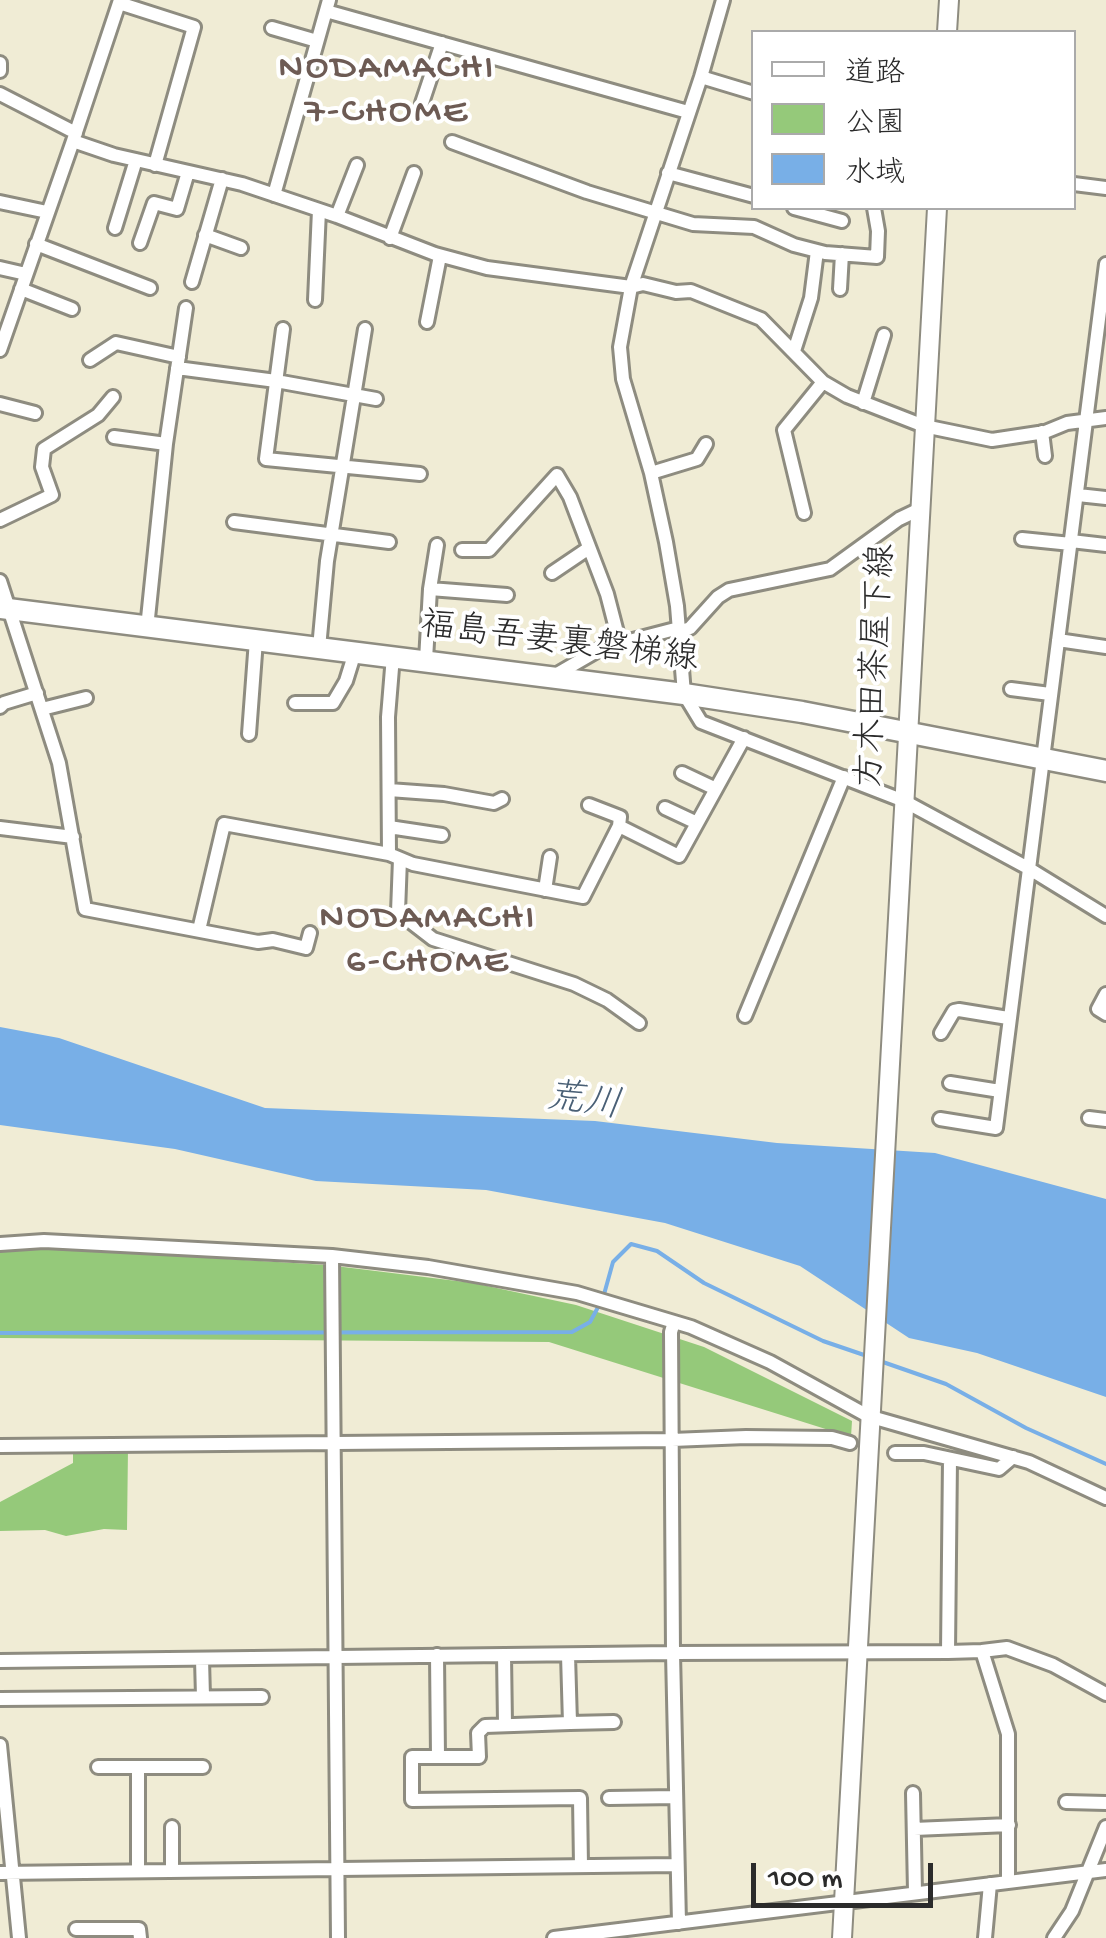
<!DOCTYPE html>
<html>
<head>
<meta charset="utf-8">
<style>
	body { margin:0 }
	#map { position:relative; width:1106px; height:1938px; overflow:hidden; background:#f0ecd5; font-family:"Gochi Hand","Klee One",sans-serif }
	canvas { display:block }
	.legend { position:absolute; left:751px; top:30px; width:325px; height:180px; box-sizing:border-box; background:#fff; border:2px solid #aaa; margin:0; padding:12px 18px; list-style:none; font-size:30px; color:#2b2b2b }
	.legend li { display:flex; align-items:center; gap:20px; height:50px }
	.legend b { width:50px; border:2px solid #aaa }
	.scale { position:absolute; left:751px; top:1863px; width:182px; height:45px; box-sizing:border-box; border:5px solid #2b2b2b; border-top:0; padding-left:12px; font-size:30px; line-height:35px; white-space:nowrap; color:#2b2b2b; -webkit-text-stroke:8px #fff; paint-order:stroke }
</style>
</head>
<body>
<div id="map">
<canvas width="1106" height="1938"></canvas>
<ul class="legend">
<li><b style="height:12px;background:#fff"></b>道路</li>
<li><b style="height:28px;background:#95c97a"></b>公園</li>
<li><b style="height:28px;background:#78afe7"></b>水域</li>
</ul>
<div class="scale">100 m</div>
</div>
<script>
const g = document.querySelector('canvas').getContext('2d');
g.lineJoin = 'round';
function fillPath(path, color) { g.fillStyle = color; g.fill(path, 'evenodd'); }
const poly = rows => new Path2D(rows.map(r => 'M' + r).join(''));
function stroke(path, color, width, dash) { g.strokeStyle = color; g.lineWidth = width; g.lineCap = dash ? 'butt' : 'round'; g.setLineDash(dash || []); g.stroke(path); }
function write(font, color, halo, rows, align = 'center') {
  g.font = font + ' "Gochi Hand","Klee One",sans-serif'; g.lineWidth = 8; g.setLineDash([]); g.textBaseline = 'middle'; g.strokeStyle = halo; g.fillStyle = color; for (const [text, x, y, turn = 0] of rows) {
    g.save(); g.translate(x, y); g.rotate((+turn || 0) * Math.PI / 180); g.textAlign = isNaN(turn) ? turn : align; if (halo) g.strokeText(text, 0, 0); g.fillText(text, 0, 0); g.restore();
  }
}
const green = poly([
	[44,1248,327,1265,473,1283,576,1305,704,1347,852,1421,851,1437,549,1342,0,1338,0,1251],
	[128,1448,127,1530,104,1529,66,1536,45,1530,0,1531,0,1502,73,1463,73,1449]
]);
const water = poly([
	[0,1027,59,1038,265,1108,595,1121,777,1143,935,1153,1106,1199,1106,1397,977,1353,909,1338,800,1266,665,1223,486,1190,316,1181,175,1149,0,1125]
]);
const stream = poly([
	[0,1333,572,1332,590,1322,603,1298,613,1262,631,1244,657,1251,704,1283,823,1341,867,1356],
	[880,1361,946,1384,1026,1428,1106,1464]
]);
const street = poly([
	[120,0,73,141,114,155,242,184,337,216,435,254,487,268,631,287,643,284,676,292,691,291,761,319,823,382,847,396,924,426,992,440,1045,432,1067,423,1106,418],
	[723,0,701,77,631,287,620,347,623,379,651,473,666,542,677,606,684,694,701,722,904,801,1028,868,1106,916],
	[119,3,194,27,155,165],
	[326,11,688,112],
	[272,28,317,41],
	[0,63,0,71],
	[701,77,754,93],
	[0,94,76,133],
	[422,103,442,43],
	[452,142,587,192,693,224,754,227,794,245,825,253,877,257,878,231,874,208],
	[668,173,754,196],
	[1074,184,1106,188],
	[274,195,329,0],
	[0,202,47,212],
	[794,208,842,221],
	[337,216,357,165],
	[115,228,136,160],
	[205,235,241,248],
	[390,238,414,173],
	[140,243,154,203,177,209,188,172],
	[36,244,150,288],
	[0,268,26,274],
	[192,282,222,179],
	[21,289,72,309],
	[840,289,842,254],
	[315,300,319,210],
	[427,322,440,256],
	[283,329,266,459,420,474],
	[0,350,73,141],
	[794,351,811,298,817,251],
	[90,360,116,343,179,357],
	[177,368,276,381,376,399],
	[863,403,884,335],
	[0,404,35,413],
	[1042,432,1045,456],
	[114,437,166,444],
	[651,473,697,459,706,444],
	[1078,495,1106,498],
	[804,513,784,430,823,382],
	[0,520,52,495,42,467,44,449,98,415,113,397],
	[234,522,389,542],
	[1022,539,1071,544],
	[1071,541,1106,545],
	[462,550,489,550,557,475,570,497,607,594,620,644],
	[552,573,589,548],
	[0,581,59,763,85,909,258,942,273,940,306,948,310,933],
	[430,589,507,595],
	[147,628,166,444,186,308],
	[680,632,690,628,718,597,729,590,830,569,899,519,920,509],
	[1058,640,1106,647],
	[319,648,327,561,365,329],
	[426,660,430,589,437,545],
	[552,677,602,648,679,628],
	[1011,689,1050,694],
	[295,703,333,703,346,681,355,652],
	[0,707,4,703,37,693],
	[42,709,86,698],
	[249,734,256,640],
	[682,773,716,789],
	[389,790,444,794,494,803,502,799],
	[589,805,620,817,619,826],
	[665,808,697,823],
	[389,827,442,835],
	[0,828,73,837],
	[389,854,388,717,393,656],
	[400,859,398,912,433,939,574,984,607,1000,639,1023],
	[545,890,550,857],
	[199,930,224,824,389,854,413,864,583,897,619,826,679,856,744,738],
	[1106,994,1098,1009,1106,1014],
	[745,1016,844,777],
	[941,1033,954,1011,959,1010,1008,1018],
	[950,1083,1000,1091],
	[1089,1118,1106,1120],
	[940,1119,996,1128,1106,264],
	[0,1244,44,1241,332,1256,428,1267,577,1293,691,1327,770,1362,868,1416,1029,1462,1106,1498],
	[332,1256,338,1938],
	[0,1446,672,1440,746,1437,832,1438,850,1443],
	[895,1453,924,1453,999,1469,1013,1457],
	[982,1651,1007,1648,1053,1665,1106,1694],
	[948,1652,982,1651,1008,1734,1008,1881],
	[437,1655,438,1757],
	[504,1655,505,1724],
	[568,1655,570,1723,485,1726,478,1733,479,1757,412,1757,412,1800,580,1798,581,1866],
	[202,1659,203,1697],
	[0,1661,673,1653,671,1332,674,1322],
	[0,1699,262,1697],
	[570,1723,614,1722],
	[0,1745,19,1938],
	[98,1767,203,1767],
	[138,1768,138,1871],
	[913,1793,915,1892],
	[609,1798,676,1797],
	[1066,1802,1106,1803],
	[172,1827,172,1871],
	[914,1829,1009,1825],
	[0,1873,677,1865],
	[679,1923,673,1653,948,1652,950,1459],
	[76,1929,139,1929,140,1938],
	[554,1938,1106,1870],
	[985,1938,990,1884],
	[1054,1938,1072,1911,1106,1827]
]);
const secondary = poly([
	[947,32,949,0],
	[842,1938,937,208]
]);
const primary = poly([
	[0,608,684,694,802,712,1106,771]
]);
const streetNames = [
	["福島吾妻裏磐梯線",559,645,7],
	["方木田茶屋下線",879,666,-87]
];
const neighbourhoodNames = [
	["NODAMACHI",387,70],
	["7-CHOME",387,114],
	["NODAMACHI",428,920],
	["6-CHOME",428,964]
];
const waterNames = [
	["荒川",583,1105,8]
];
fillPath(green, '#95c97a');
fillPath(water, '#78afe7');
stroke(stream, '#78afe7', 4);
stroke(street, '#8e8c80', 18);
stroke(secondary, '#8e8c80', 22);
stroke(primary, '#8e8c80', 25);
stroke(street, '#fff', 12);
stroke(secondary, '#fff', 18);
stroke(primary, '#fff', 20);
write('35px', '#2b2b2b', '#fff', streetNames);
g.letterSpacing = '2.5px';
write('38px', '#6d5b54', '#fff', neighbourhoodNames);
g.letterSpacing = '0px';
write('italic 38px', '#4a6076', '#fff', waterNames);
</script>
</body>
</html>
